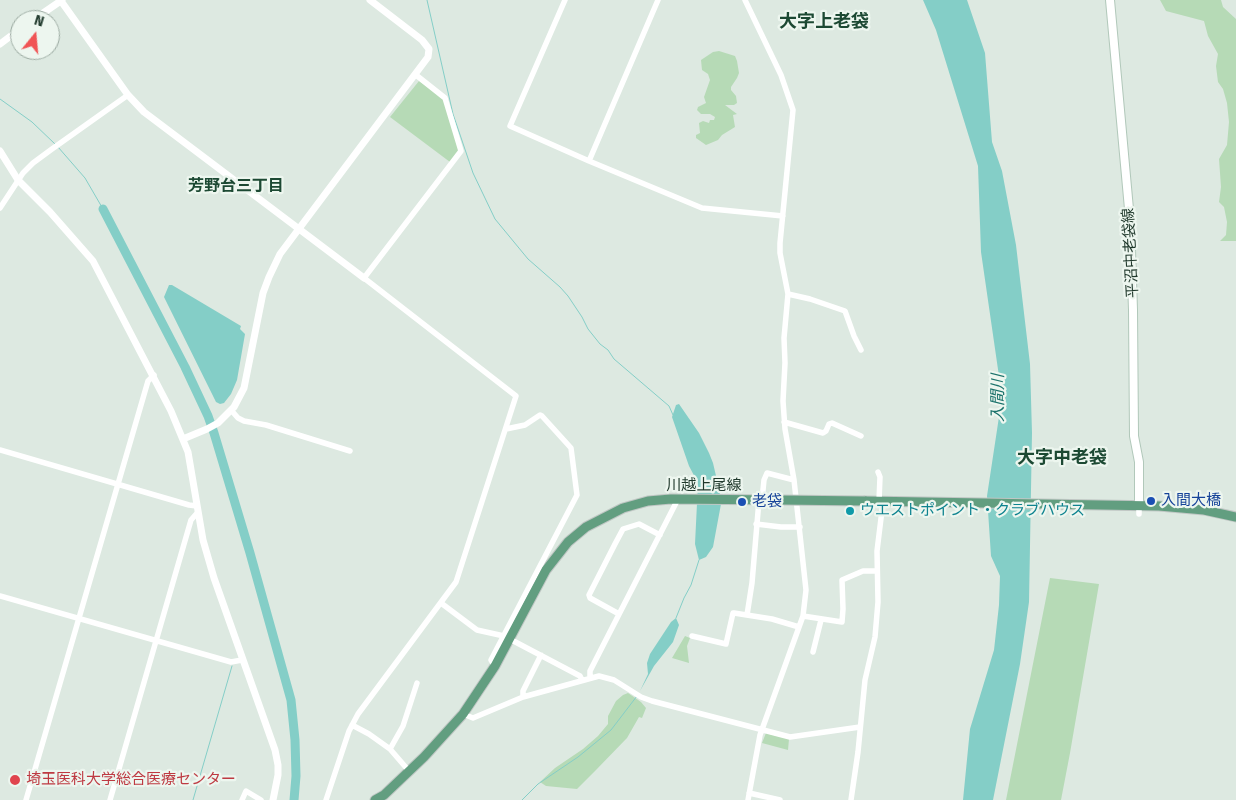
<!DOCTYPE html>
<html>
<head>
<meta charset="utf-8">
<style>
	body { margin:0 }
	#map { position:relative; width:1236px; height:800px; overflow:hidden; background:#dde9e1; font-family:"Fira Sans",sans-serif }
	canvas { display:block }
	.north { position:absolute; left:10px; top:10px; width:50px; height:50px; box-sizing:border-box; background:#edf6ef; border:1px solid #9baaa1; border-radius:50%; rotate:17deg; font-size:14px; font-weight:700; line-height:20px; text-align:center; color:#1f382b }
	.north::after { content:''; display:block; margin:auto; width:18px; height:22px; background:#f05455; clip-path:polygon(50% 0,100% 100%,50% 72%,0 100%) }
</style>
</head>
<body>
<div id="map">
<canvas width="1236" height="800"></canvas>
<div class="north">N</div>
</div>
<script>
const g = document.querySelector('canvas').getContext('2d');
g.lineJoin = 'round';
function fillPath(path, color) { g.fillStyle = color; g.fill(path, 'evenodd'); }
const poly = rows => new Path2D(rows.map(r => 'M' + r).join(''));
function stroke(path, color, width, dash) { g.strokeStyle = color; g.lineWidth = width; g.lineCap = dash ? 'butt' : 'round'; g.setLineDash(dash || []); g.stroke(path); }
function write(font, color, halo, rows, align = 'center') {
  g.font = font + ' "Fira Sans","Noto Sans JP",sans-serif'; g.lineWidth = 4.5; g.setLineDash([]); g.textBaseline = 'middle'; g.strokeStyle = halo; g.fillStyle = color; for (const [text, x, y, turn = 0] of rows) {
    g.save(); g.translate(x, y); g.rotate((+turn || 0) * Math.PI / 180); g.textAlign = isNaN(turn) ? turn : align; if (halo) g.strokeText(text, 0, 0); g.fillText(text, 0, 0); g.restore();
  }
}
const green = poly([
	[1160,0,1221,0,1223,7,1236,19,1236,241,1220,241,1226,235,1227,222,1224,207,1219,202,1221,187,1219,159,1227,145,1229,122,1227,103,1223,89,1218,82,1216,66,1218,54,1208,36,1204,21,1166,11],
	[719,51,735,56,737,61,739,73,737,78,731,87,731,90,736,96,737,103,734,105,725,105,737,114,733,115,735,127,722,135,718,140,706,145,696,138,696,135,700,133,699,123,703,121,709,123,710,120,714,120,715,117,710,114,701,114,697,110,698,107,706,103,704,97,710,80,708,74,702,70,701,60,713,52],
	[419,81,444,98,459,151,450,162,390,117],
	[1050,578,1099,584,1070,753,1061,800,1006,800],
	[685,636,690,638,687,646,689,663,672,658],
	[628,693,641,702,646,708,642,718,639,717,627,738,595,771,577,789,546,786,540,782,555,768,583,749,598,736,608,724,608,716,616,701,623,695],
	[766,733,789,739,788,750,762,743]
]);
const water = poly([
	[923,0,967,0,985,53,992,142,1002,171,1016,245,1030,364,1032,433,1029,602,1020,664,993,800,963,800,970,729,994,650,999,605,1000,576,991,556,987,496,1002,397,981,252,978,166,936,30],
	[169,285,172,285,241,326,240,329,245,334,237,380,231,394,224,403,220,404,216,402,164,297],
	[679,404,699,433,709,453,713,463,720,493,721,504,713,547,706,557,699,560,695,544,698,483,689,466,672,417,676,405],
	[676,618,679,625,673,642,654,666,640,691,648,674,647,663,650,654,671,622]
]);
const stream = poly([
	[427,0,453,114,473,173,495,219,528,259,560,287,568,296,582,317,588,329,600,344,608,350,614,359,669,406,673,415],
	[0,99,32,122,55,144],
	[58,147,85,178,103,209],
	[676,618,684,598,691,585,699,560],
	[193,800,232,666],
	[522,800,538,784,578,757,611,730,637,696]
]);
const river = poly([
	[103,209,185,367,208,416,214,433,250,553,291,700,295,740,296,776,294,800]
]);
const minor = poly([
	[565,0,510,126,589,161],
	[658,0,589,161,702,208,783,216],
	[745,0,781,75,793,110,780,243,780,253,788,294,784,338,785,363,783,401,785,429,794,480,806,590,803,616,760,735,748,800],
	[0,208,23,173,33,163,52,149,128,95],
	[788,294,810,299,845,311,854,336,861,350],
	[231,410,238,418,244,421,266,425,350,451],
	[784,422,823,433,826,431,829,424,832,423,861,436],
	[0,450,189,505,197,506],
	[878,472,880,477,879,501],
	[762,500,764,480,767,473,794,480],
	[1139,505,1139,514],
	[756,524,781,527,800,527],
	[0,596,231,662,242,660],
	[441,603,477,630,504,636,580,676,582,680],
	[619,614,590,598,589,595,615,544,623,529,639,524,660,535],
	[747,615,752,583,759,500],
	[803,616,842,622,843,609,842,580,863,571,877,571],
	[692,636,726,644,733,613,734,613,772,619,799,627],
	[813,652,821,620],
	[495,666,491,660,577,495,571,448,542,416,540,415,525,425,506,429],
	[590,678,590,671,678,499],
	[523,697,523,691,541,655],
	[463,714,473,718,523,697,599,676,614,680,641,697,652,701,790,737,860,727],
	[352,725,369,734,390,749,409,771],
	[390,749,403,726,417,683],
	[749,793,780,800],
	[26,800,148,381,154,375],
	[110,800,191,520,198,512],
	[242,800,246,791,261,800],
	[326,800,349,731,358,714,456,582,516,396,364,278,461,151,445,98,416,75],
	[851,800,858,752,865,680,875,637,878,602,877,551,883,502]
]);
const tertiary = poly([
	[61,1,128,95,144,112,364,278],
	[33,20,62,0],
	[0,44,20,29],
	[0,151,18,180,50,212,93,261,171,411,188,452,203,540,214,578,275,750,278,765,278,775,273,800],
	[183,439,207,429,218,423,234,407,244,388,263,293,269,277,280,254,428,57,429,49,422,40,370,0]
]);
const secondary = poly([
	[1110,0,1130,220,1133,310,1134,436,1139,462,1139,505]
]);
const primary = poly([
	[865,501,1159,506,1204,510,1236,517],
	[375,800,384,795,424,757,463,714,495,666,546,570,568,542,586,527,623,508,648,501,671,499,781,500]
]);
const primaryBridge = poly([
	[781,500,865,501]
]);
const markers = [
	[1151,501,5,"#1a4fb4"],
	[742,502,5,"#1a4fb4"],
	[850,511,5,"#0f9aa8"],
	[15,780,6,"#e0444e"]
];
const streetNames = [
	["平沼中老袋線",1131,253,-93],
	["川越上尾線",704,486]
];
const transitNames = [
	["入間大橋",1161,501],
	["老袋",752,502]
];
const cultureNames = [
	["ウエストポイント・クラブハウス",860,511]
];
const healthNames = [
	["埼玉医科大学総合医療センター",26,780]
];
const neighbourhoodNames = [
	["芳野台三丁目",236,187]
];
const waterNames = [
	["入間川",999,398,-90]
];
const quarterNames = [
	["大字上老袋",824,22],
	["大字中老袋",1062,458]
];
fillPath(green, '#b6dab6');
fillPath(water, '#84cec7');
stroke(stream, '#84cec7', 1);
stroke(river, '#84cec7', 9);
stroke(secondary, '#b1c8ba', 10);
stroke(primary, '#c0c7c4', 11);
stroke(minor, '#fff', 5.5);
stroke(tertiary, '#fff', 7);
stroke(secondary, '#fff', 8);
stroke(primary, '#629e80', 9);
stroke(primaryBridge, '#c0c7c4', 11, []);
stroke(primaryBridge, '#629e80', 9);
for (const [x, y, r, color] of markers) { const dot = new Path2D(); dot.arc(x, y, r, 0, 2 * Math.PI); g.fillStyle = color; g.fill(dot); stroke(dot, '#edf6ef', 2); }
write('15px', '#1f382b', '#edf6ef', streetNames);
write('15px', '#164399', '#edf6ef', transitNames, 'left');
write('15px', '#0d838f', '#edf6ef', cultureNames, 'left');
write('15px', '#be3a42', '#edf6ef', healthNames, 'left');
write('bold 16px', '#1c4933', '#edf6ef', neighbourhoodNames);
write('italic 16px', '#1b726b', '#edf6ef', waterNames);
write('bold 18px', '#1c4933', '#edf6ef', quarterNames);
</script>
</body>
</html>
